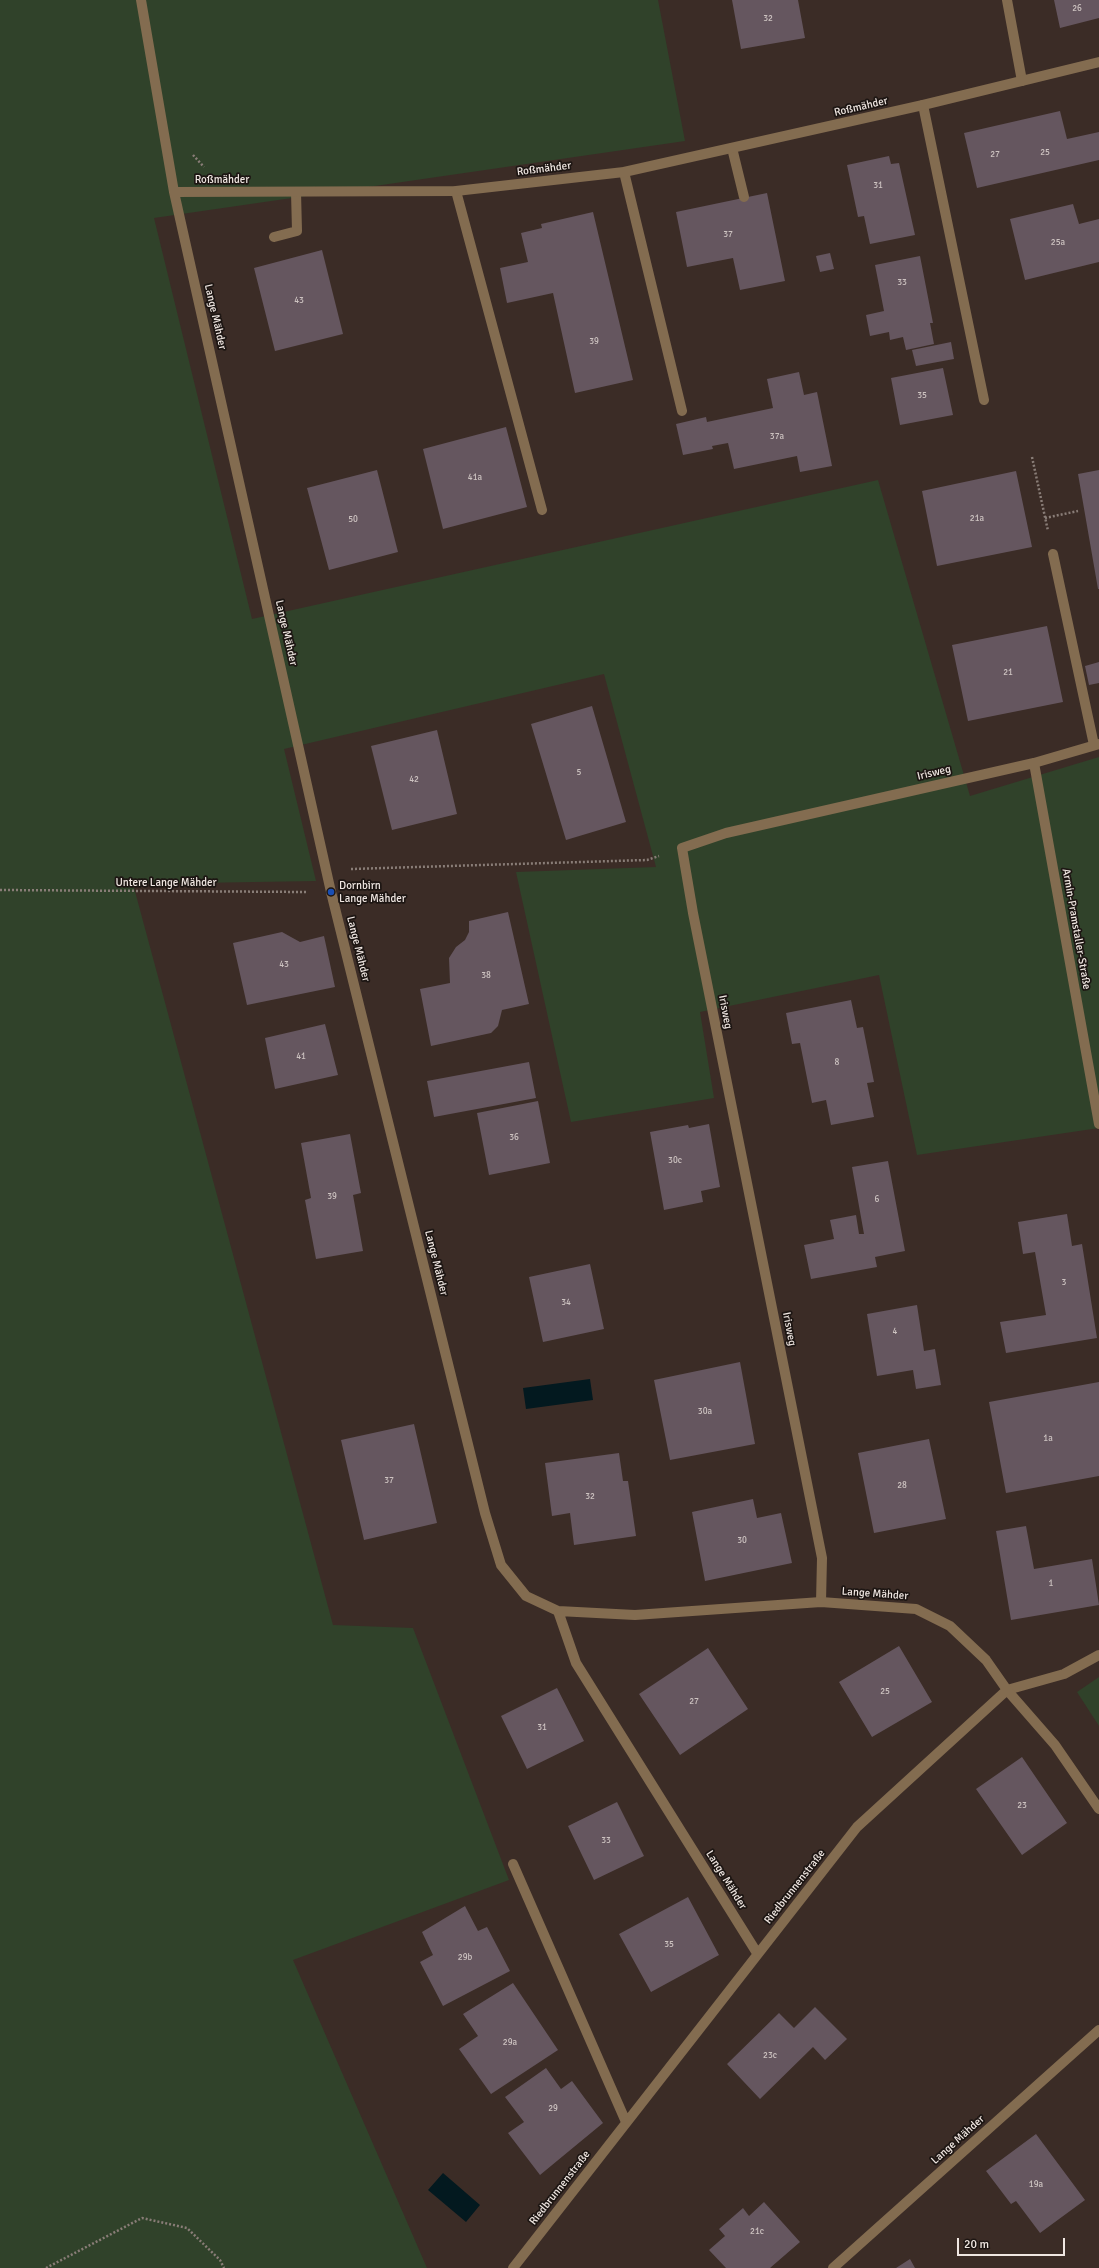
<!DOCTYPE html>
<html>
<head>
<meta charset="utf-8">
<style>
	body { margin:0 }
	#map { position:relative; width:1099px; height:2268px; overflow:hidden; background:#3b2c26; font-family:Signika,sans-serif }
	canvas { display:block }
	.scale { position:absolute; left:957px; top:2238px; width:108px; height:18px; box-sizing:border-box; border:2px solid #f0e7e2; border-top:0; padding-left:5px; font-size:12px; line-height:14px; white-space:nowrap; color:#f0e7e2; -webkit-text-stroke:3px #1d1613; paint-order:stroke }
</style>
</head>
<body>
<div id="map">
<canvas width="1099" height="2268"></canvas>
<div class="scale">20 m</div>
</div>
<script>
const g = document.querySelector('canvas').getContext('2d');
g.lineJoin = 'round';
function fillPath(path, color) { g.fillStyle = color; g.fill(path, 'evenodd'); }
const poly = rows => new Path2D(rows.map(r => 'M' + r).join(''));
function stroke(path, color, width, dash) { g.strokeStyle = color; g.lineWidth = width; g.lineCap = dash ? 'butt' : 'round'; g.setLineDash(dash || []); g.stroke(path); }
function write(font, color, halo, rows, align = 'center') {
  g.font = font + ' Signika,sans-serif'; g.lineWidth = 3.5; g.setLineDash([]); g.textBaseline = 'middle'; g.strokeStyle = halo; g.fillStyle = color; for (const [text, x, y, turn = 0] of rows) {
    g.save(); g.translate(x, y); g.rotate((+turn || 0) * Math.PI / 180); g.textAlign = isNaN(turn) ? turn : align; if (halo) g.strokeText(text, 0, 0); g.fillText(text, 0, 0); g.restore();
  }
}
const green = poly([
	[0,0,658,0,685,141,154,218,252,619,878,480,970,796,1099,757,1099,1128,917,1155,879,975,700,1012,714,1098,571,1122,516,872,656,867,604,674,284,749,316,881,133,884,333,1625,413,1628,509,1880,293,1960,427,2268,0,2268],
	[1099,1677,1099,1726,1077,1692]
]);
const water = poly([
	[590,1379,593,1400,526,1409,523,1388],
	[443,2173,480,2205,466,2222,428,2190]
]);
const building = poly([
	[732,0,798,0,805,38,741,49],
	[1054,0,1099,0,1099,18,1060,28],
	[1060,111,1067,139,1099,132,1099,160,977,188,964,133],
	[889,156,891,164,899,163,915,235,870,244,864,216,858,217,847,165],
	[767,193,785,281,740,290,733,258,687,267,676,212],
	[1073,204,1079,224,1099,219,1099,262,1025,280,1010,219],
	[593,212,633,380,575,393,553,293,507,303,500,268,528,262,521,233,542,228,541,224],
	[322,250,343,334,275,351,254,268],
	[830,253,834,269,820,272,816,256],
	[920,256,933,323,930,323,934,344,906,350,903,337,890,340,889,332,870,336,866,315,884,311,875,265],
	[951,342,954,359,916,366,912,350],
	[943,368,953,415,900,425,891,378],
	[799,372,804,395,817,392,832,466,800,472,797,456,734,469,728,443,712,446,713,449,683,455,676,424,706,417,707,422,773,408,767,379],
	[506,427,527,507,443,529,423,449],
	[377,470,398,552,329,570,307,488],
	[1099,470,1099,589,1098,589,1078,474],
	[1016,471,1032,547,937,566,922,491],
	[1047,626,1063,702,968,721,952,645],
	[1099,662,1099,683,1089,685,1085,666],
	[592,706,626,822,566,840,531,724],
	[437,730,457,814,392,830,371,746],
	[508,912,529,1004,502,1010,498,1026,491,1033,431,1046,420,989,450,983,449,958,456,947,465,940,469,932,469,921],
	[282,932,300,942,324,936,335,987,247,1005,233,943],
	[851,1000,857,1028,863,1027,874,1082,867,1083,874,1117,831,1125,826,1100,812,1103,800,1043,792,1044,786,1013],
	[325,1024,338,1075,275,1089,265,1038],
	[529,1062,536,1098,434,1117,427,1081],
	[538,1101,550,1163,489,1175,477,1113],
	[709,1124,720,1187,701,1191,703,1202,664,1210,650,1132,688,1125,689,1128],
	[350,1134,361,1193,353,1195,363,1251,316,1259,305,1200,311,1198,301,1143],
	[888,1161,905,1251,875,1257,877,1267,811,1279,804,1245,834,1239,830,1220,856,1215,859,1234,864,1234,852,1167],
	[1067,1214,1072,1246,1082,1244,1097,1338,1006,1353,1000,1322,1046,1315,1035,1252,1023,1254,1018,1222],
	[590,1264,604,1329,543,1342,529,1277],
	[917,1305,924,1351,935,1349,941,1385,916,1389,913,1370,877,1376,867,1314],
	[740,1362,755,1444,670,1460,654,1380],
	[1099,1382,1099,1476,1006,1493,989,1402],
	[414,1424,437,1523,364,1540,341,1440],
	[929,1439,946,1519,874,1533,858,1453],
	[619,1453,623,1481,628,1481,636,1536,574,1545,570,1513,552,1516,545,1463],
	[753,1499,757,1518,781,1513,792,1563,705,1581,692,1512],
	[1026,1526,1034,1569,1092,1559,1099,1605,1011,1620,996,1531],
	[899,1646,932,1702,872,1737,839,1682],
	[708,1648,748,1709,680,1755,639,1694],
	[557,1688,584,1741,527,1769,501,1716],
	[1022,1757,1067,1823,1022,1855,976,1789],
	[617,1802,644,1856,594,1880,568,1826],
	[688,1897,719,1955,651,1992,619,1934],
	[465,1906,478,1931,487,1927,510,1971,443,2006,420,1962,433,1955,422,1932],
	[513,1983,558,2050,491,2094,459,2049,478,2036,463,2014],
	[815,2007,847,2039,825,2060,813,2047,760,2099,727,2064,779,2013,794,2028],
	[546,2068,561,2089,572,2081,603,2123,540,2175,508,2133,524,2122,505,2097],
	[1036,2134,1085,2200,1040,2233,1016,2201,1011,2204,986,2171],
	[764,2202,800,2242,770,2268,726,2268,709,2250,725,2236,719,2229,743,2208,749,2216],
	[910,2259,915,2268,896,2268]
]);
const path = poly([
	[193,155,204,167],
	[1032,457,1048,531],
	[1045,518,1078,511],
	[351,869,647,860,659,856],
	[0,890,307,892],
	[46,2268,142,2218,187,2228,220,2260,224,2268]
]);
const service = poly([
	[1007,0,1022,81],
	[923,105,984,400],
	[732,148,744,197],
	[624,172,682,411],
	[456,191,542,510],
	[274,237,297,231,296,192],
	[1053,554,1094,745],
	[1034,763,1099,1124],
	[821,1602,822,1558,693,913,682,848,726,833,1034,763,1099,744],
	[1007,1690,1064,1674,1099,1655]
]);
const minor = poly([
	[141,0,174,192,331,892,485,1513,501,1565,526,1596,558,1611,635,1615,821,1602,916,1609,950,1626,986,1660,1007,1690,1055,1745,1099,1809],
	[174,192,456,191,624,172,923,105,1099,62],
	[558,1611,576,1663,757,1953],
	[513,1864,626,2122],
	[513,2268,857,1827,1007,1690],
	[833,2268,1099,2030]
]);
const markers = [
	[331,892,4,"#1a4fb4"]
];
const numberNames = [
	["26",1077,9],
	["32",768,19],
	["25",1045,153],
	["27",995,155],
	["31",878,186],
	["37",728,235],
	["25a",1058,243],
	["33",902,283],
	["43",299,301],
	["39",594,342],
	["35",922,396],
	["37a",777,437],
	["41a",475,478],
	["21a",977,519],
	["50",353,520],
	["21",1008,673],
	["5",579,773],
	["42",414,780],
	["43",284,965],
	["38",486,976],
	["41",301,1057],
	["8",837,1063],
	["36",514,1138],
	["30c",675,1161],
	["39",332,1197],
	["6",877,1200],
	["3",1064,1283],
	["34",566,1303],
	["4",895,1332],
	["30a",705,1412],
	["1a",1048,1439],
	["37",389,1481],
	["28",902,1486],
	["32",590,1497],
	["30",742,1541],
	["1",1051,1584],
	["25",885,1692],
	["27",694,1702],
	["31",542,1728],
	["23",1022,1806],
	["33",606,1841],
	["35",669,1945],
	["29b",465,1958],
	["29a",510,2043],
	["23c",770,2056],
	["29",553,2109],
	["19a",1036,2185],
	["21c",757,2232]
];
const streetNames = [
	["Roßmähder",861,107,-13],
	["Roßmähder",544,169,-7],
	["Roßmähder",222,180],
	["Lange Mähder",215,317,77],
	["Lange Mähder",286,633,77],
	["Irisweg",934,773,-13],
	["Untere Lange Mähder",166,883],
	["Armin-Pramstaller-Straße",1076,929,80],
	["Lange Mähder",358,949,76],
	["Irisweg",725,1012,79],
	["Lange Mähder",436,1263,76],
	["Irisweg",789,1329,79],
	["Lange Mähder",875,1594,4],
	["Lange Mähder",726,1880,58],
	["Riedbrunnenstraße",795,1887,-52],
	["Lange Mähder",958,2140,-42],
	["Riedbrunnenstraße",560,2188,-52]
];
const poiNames = [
	["Dornbirn",339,886],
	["Lange Mähder",339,899]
];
fillPath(green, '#30422a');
fillPath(water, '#03191f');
fillPath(building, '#65565f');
stroke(path, '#897d77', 2.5, [2, 2]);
stroke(service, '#836c50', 10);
stroke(minor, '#836c50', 10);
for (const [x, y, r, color] of markers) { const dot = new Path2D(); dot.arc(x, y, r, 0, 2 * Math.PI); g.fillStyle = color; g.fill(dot); stroke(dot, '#1d1613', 1.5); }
write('9px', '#cdc3c1', null, numberNames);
write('11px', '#f0e7e2', '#1d1613', streetNames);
write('11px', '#f0e7e2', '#1d1613', poiNames, 'left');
</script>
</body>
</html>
